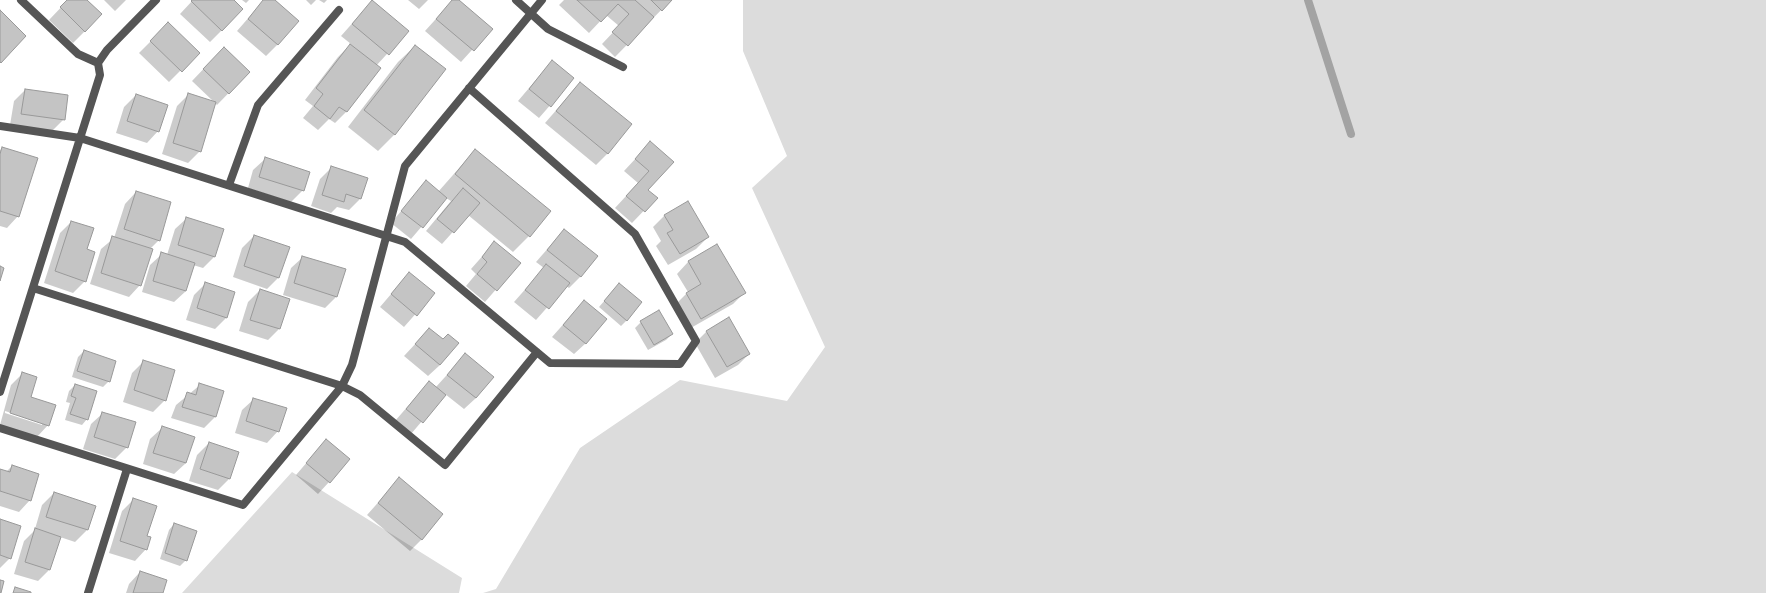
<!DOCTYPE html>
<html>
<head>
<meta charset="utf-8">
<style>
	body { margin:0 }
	canvas { display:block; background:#fff }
</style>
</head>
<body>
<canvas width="1766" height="593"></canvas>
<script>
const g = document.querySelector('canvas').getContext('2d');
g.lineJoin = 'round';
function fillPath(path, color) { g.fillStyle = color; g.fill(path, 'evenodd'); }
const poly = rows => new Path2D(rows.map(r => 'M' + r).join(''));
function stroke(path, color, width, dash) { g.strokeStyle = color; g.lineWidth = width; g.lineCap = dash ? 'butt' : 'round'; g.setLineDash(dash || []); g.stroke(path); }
const green = poly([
	[743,0,1766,0,1766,593,483,593,496,589,580,448,680,380,787,401,825,347,752,188,787,156,743,51],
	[292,472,462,578,459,593,182,593]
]);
const shadow = poly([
	[68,0,86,0,85,31,73,43,49,20],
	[104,0,126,0,115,11],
	[193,0,232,0,222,30,210,42,180,14],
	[242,0,249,0,246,3],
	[264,0,273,0,278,44,266,56,237,31],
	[306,0,316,0,311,5],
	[319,0,327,0,324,3],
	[408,0,428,0,419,9],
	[453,0,457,0,491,29,461,62,425,31],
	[564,0,671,0,615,57,602,44,619,26,606,15,589,33,559,5],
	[372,1,407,32,376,66,379,69,346,112,335,123,329,119,318,130,303,118,313,106,305,100,338,57,351,44,341,36],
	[157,35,198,53,169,82,139,53],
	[415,46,395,134,378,151,348,127,398,62],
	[212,60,249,72,217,105,215,103,200,151,188,163,162,154,177,106,189,94,214,102,192,81],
	[552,61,573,79,539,118,518,101],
	[580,83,608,153,596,165,545,123],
	[25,90,64,119,52,131,10,125,14,101],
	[136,95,158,131,147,143,116,133,124,107],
	[650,143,672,162,647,190,656,198,632,223,615,208,638,183,624,171],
	[3,148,18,216,7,228,0,226,0,150],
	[475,150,529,236,513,252,468,215,442,244,426,231,451,201,446,198,411,239,391,223,426,182,438,192],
	[265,159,303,190,291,202,248,188,253,170],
	[331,168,360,199,349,210,337,207,331,213,311,206,320,179],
	[136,192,159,240,150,249,140,285,129,297,90,284,101,249,114,238,125,204],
	[687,203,708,237,696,249,668,265,656,246,661,241,653,227,664,216],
	[187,218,214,257,203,268,193,265,186,291,174,302,142,292,150,265,162,254,167,255,175,229],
	[71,222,86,250,85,281,73,293,44,283,60,233],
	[564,230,597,257,580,277,569,288,566,286,536,320,514,302,544,268,536,262],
	[254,236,279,277,267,289,233,277,242,248],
	[494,243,519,263,485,302,466,286,476,274,471,269],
	[717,246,744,293,733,304,689,329,675,305,688,292,677,274,688,262],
	[303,257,336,297,325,308,283,295,291,268],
	[409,273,434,293,404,327,380,307],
	[206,283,227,317,215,329,186,320,194,295],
	[619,284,627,320,621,326,599,307],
	[260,290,279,329,268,340,239,331,248,302],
	[584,301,586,343,574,354,552,337],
	[641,322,672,334,666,340,648,350,635,328],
	[429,329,443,340,440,365,428,376,404,356],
	[706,332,749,354,738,365,715,378,695,343],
	[84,351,109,381,103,387,72,377,78,357],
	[465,355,476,398,464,409,445,394,411,434,395,421,429,382,435,388],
	[144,361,165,400,153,412,123,402,132,373],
	[23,373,30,397,48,425,37,437,0,425,11,385],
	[5,411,42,423,42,425,5,413],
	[75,385,87,419,82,425,65,420,70,403,66,402,69,391],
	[200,385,215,417,204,428,171,418,176,405],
	[254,399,278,431,267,443,235,433,242,410],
	[103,413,127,447,115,459,83,449,91,424],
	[162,428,186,463,174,474,143,464,150,439],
	[326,440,329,482,318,494,296,475],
	[209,443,229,479,218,490,189,481,197,455],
	[12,466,30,500,19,512,0,506,0,470,6,472],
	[399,479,422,539,410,551,367,515],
	[54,493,94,506,87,530,75,542,60,537,49,570,38,581,14,574,24,541,36,529,35,529,42,505],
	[134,499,146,537,146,549,135,561,109,553,122,511],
	[0,520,10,558,0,568],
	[174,524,186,560,180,566,160,559,169,530],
	[140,572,162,593,126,593,129,584]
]);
const stream = poly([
	[1308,0,1351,134]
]);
const building = poly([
	[67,0,87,0,102,14,85,32,60,7,67,0],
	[192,0,234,0,243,9,222,31,191,1,192,0],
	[263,0,275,0,299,21,278,45,248,19,263,0],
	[372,0,409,31,389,55,352,24,372,0],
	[452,0,459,0,493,29,474,51,436,19,452,0],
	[577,0,635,0,654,17,628,46,612,32,629,14,618,4,601,22,577,0],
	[651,0,672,0,662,11,651,0],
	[0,10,26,36,1,63,0,62,0,10],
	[168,22,200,53,182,72,150,41,168,22],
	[350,44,381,68,347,112,339,107,330,119,314,106,323,94,316,88,350,44],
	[415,45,446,69,395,135,364,110,415,45],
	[224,47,250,72,229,94,203,69,224,47],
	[552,60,574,78,551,107,529,89,552,60],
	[580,82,632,124,608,154,556,111,580,82],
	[25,89,68,95,65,120,21,114,25,89],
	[188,93,216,102,201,152,173,143,188,93],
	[136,94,168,105,159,132,127,121,136,94],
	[650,141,674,162,648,190,658,198,645,212,626,196,649,171,635,159,650,141],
	[2,147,38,158,19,217,0,211,0,154,2,147],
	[475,149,551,211,530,237,455,174,475,149],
	[265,157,310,172,304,191,259,177,265,157],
	[331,166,368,178,361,199,346,194,344,202,322,195,331,166],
	[426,180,447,198,423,228,401,211,426,180],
	[463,188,480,203,454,233,437,219,463,188],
	[136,191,171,202,160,241,124,229,136,191],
	[688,201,709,237,680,254,667,233,673,230,664,215,688,201],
	[186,217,224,229,215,257,178,245,186,217],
	[71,221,94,228,87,249,95,252,86,282,55,271,71,221],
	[564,229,598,256,581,277,547,250,564,229],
	[254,235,290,247,279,278,244,266,254,235],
	[112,236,153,249,141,286,101,273,112,236],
	[494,241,521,263,497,291,477,274,487,262,482,257,494,241],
	[717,244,746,293,701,319,686,293,701,284,688,261,717,244],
	[161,252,195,263,186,291,153,281,161,252],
	[302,256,346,269,337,297,294,283,302,256],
	[546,264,570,283,549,309,525,290,546,264],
	[0,266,4,268,0,281,0,266],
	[409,272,435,293,417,316,391,294,409,272],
	[205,282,235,292,227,318,197,308,205,282],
	[619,283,642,302,627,321,604,301,619,283],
	[260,289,290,299,280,329,250,320,260,289],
	[584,300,607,319,586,344,563,325,584,300],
	[659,310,673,334,654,345,640,321,659,310],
	[729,317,750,354,727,367,706,331,729,317],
	[429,328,443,339,448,334,459,343,440,365,415,344,429,328],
	[84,350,116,361,110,382,77,371,84,350],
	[465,353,494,377,476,398,447,375,465,353],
	[143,360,175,370,166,401,134,390,143,360],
	[22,372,37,377,31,397,56,405,49,426,10,413,22,372],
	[429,381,446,395,423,423,406,409,429,381],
	[199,383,224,391,216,417,182,407,187,392,196,395,199,383],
	[75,384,97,391,88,420,70,414,76,398,71,396,75,384],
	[253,398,287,408,279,432,246,421,253,398],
	[102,412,136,422,128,448,94,437,102,412],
	[162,426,195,437,186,463,153,453,162,426],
	[326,439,350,459,330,483,306,463,326,439],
	[209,442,239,452,230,479,200,469,209,442],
	[12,465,39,474,31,501,0,491,0,469,10,472,12,465],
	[399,477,443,514,422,540,378,503,399,477],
	[54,492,96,506,88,530,46,517,54,492],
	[133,498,157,506,147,536,151,537,147,550,120,541,133,498],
	[0,519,21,526,11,559,0,555,0,519],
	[174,523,197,531,187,561,165,553,174,523],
	[35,528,61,537,50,570,25,562,35,528],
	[140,571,167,580,163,593,133,593,140,571],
	[0,580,4,581,1,593,0,593,0,580],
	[15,587,31,592,31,593,13,593,15,587]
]);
const street = poly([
	[21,0,78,54,98,63],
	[516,0,548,29,623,67],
	[0,126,80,138,405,242,550,363,680,364,696,341,635,234,469,88],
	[229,185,258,105,339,10],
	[33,288,342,386,360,395,445,465,537,352],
	[0,392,100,75,98,63,107,50,156,0],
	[0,428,243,505,342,386,352,365,405,166,542,0],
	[88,593,127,469]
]);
fillPath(green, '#dcdcdc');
fillPath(shadow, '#0003');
stroke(stream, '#a3a3a3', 8);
fillPath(building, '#c4c4c4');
stroke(building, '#999', 1);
stroke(street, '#555', 8);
</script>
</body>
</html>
